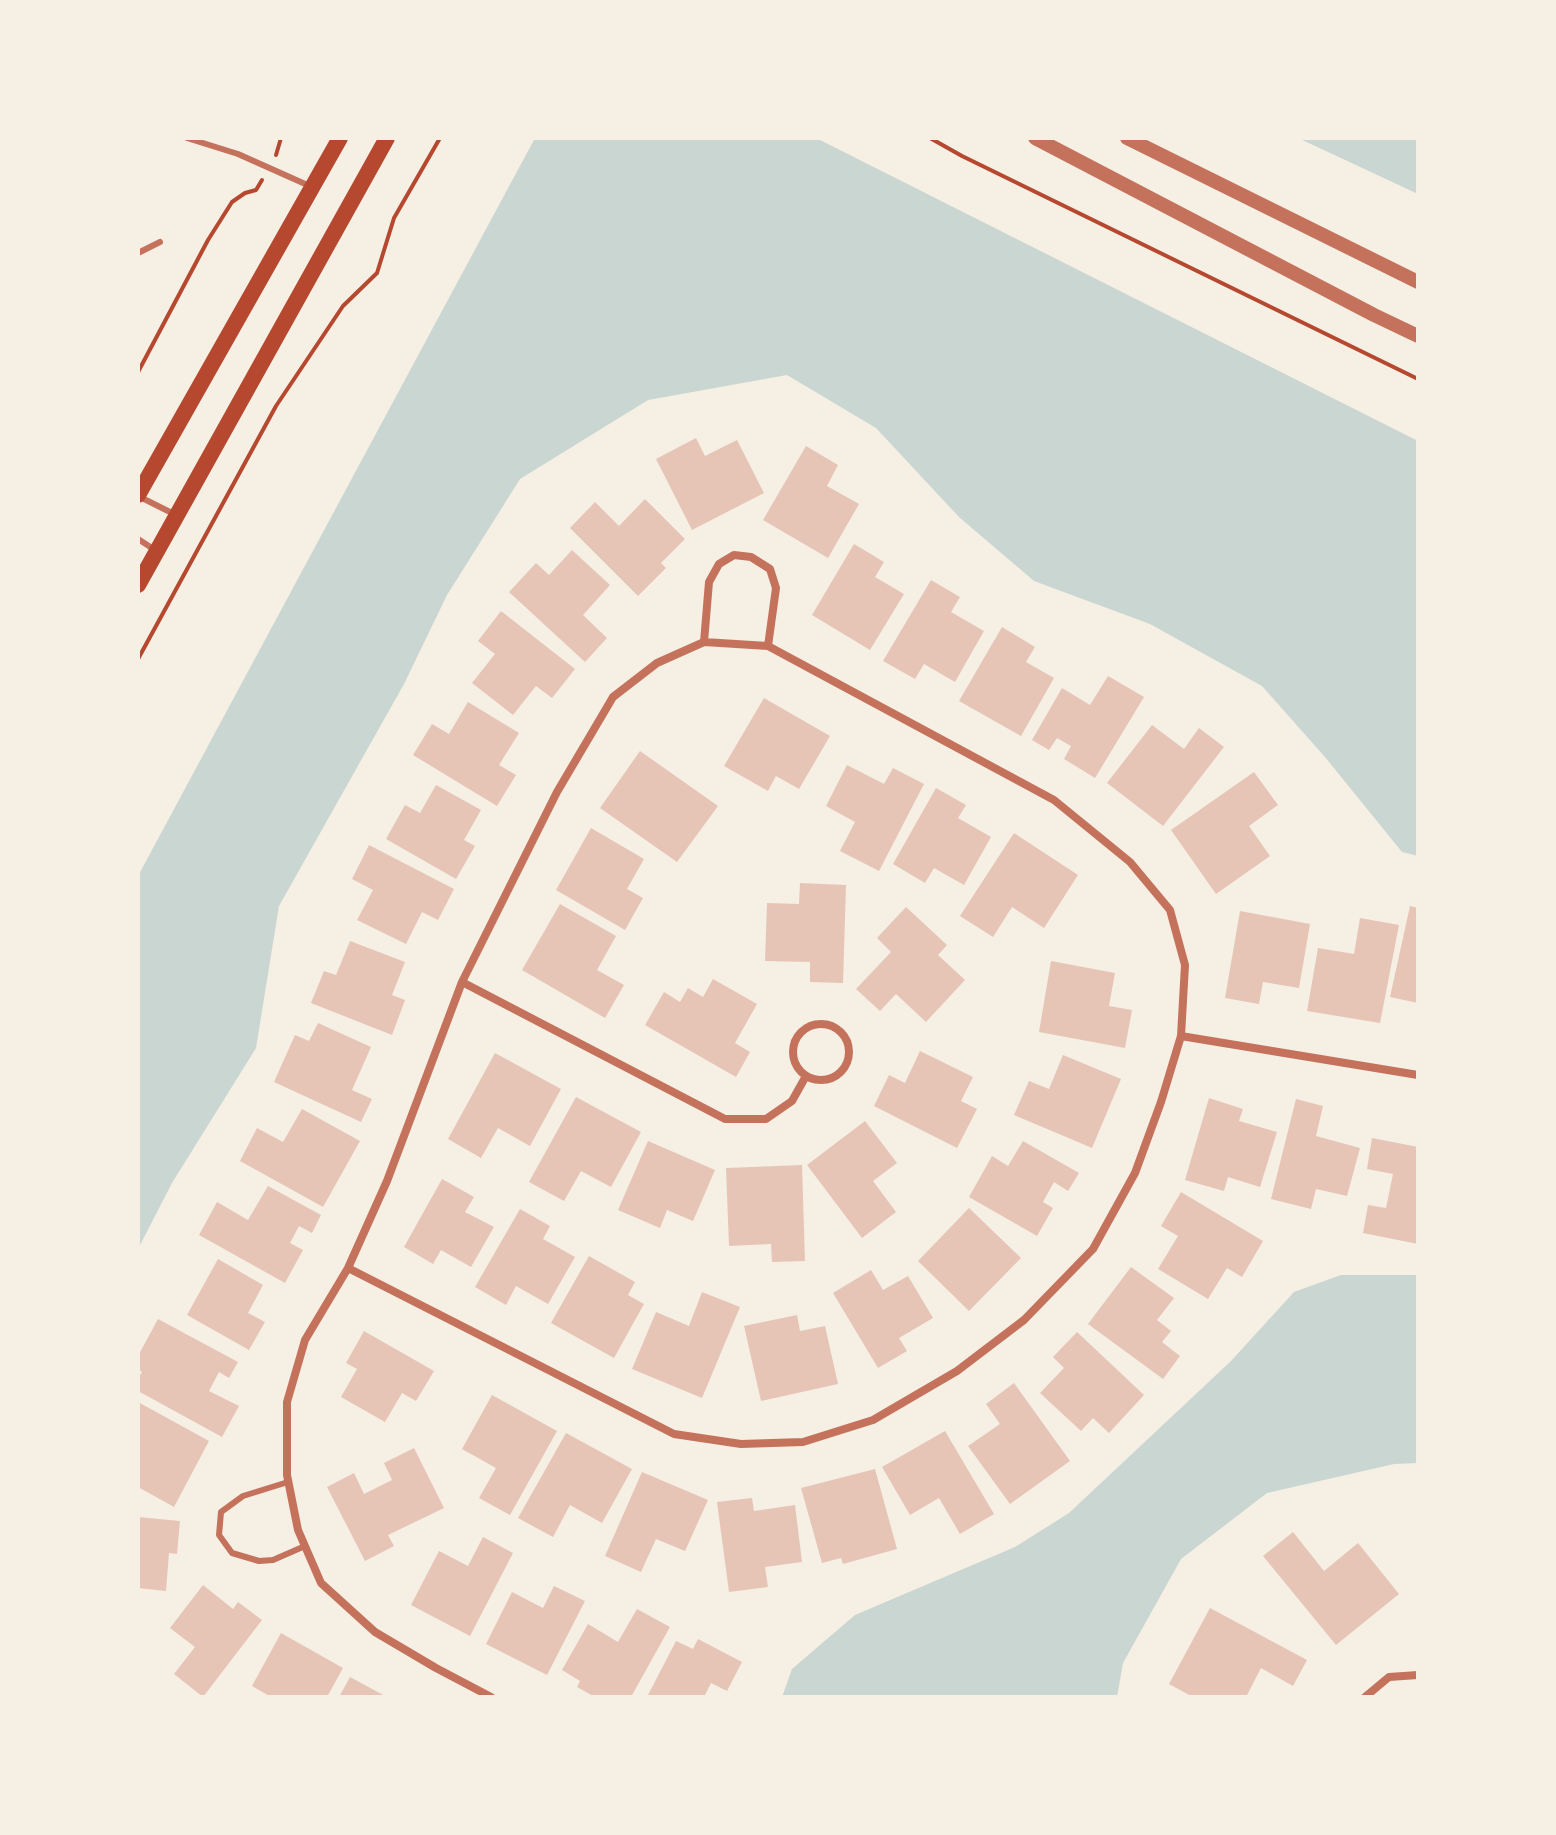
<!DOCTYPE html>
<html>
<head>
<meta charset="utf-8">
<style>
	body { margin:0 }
	#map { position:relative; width:1556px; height:1835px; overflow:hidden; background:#f6efe4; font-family:"Asap Condensed",sans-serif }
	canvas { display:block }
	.frame { position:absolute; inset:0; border:140px solid #f6efe4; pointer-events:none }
</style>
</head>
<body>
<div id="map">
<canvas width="1556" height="1835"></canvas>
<div class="frame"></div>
</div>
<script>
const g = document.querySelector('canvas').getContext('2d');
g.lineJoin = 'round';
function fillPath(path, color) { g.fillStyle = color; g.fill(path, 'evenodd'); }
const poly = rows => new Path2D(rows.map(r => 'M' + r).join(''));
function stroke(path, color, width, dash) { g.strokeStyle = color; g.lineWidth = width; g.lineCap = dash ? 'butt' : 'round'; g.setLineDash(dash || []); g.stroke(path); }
const water = poly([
	[535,138,816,138,1418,441,1418,856,1402,852,1325,757,1262,686,1150,624,1034,581,959,517,876,428,787,375,648,400,520,479,447,595,404,684,279,906,256,1048,172,1183,138,1249,138,876],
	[1298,138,1418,138,1418,194],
	[1341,1275,1418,1275,1418,1463,1394,1464,1267,1493,1181,1559,1123,1663,1117,1697,782,1697,792,1669,855,1615,1015,1547,1069,1513,1231,1361,1294,1292]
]);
const building = poly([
	[696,438,705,456,737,440,764,493,692,530,656,459],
	[806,446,838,465,827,486,859,504,828,558,763,520],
	[645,499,685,539,661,563,666,568,638,596,570,528,595,502,619,526],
	[854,544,884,562,875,577,904,594,870,650,812,615],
	[572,550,610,585,583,615,607,638,585,662,509,592,536,563,549,575],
	[931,580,960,597,951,612,984,631,955,682,924,664,915,679,883,661],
	[501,611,575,669,552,698,536,686,513,715,472,683,495,654,478,641],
	[1002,627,1035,647,1026,662,1054,678,1021,736,959,701],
	[1108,676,1144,697,1095,778,1064,759,1071,746,1057,738,1049,750,1032,740,1062,688,1090,705],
	[764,698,830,736,799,789,776,776,768,791,724,766],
	[468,702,519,733,499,765,516,775,497,806,413,755,432,724,449,734],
	[1152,725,1184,749,1199,728,1224,747,1163,826,1107,783],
	[640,751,718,806,677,862,600,808],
	[847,765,884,784,893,768,924,784,879,871,840,851,855,822,826,806],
	[1254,772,1278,805,1249,826,1270,856,1216,894,1171,830],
	[436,785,481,810,464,840,475,846,456,879,386,839,405,805,420,813],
	[936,788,966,805,958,818,991,837,964,885,934,868,925,883,893,864],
	[591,828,644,859,627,889,643,898,625,930,556,890],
	[1014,833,1078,875,1044,928,1012,907,993,937,960,916],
	[369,845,454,889,438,920,422,912,406,944,357,920,373,890,352,879],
	[800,883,846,885,843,983,810,982,810,962,765,961,767,903,799,904],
	[560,904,616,936,597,970,624,985,605,1018,522,970],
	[1410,906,1418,908,1418,1003,1390,997],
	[906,907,947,945,938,955,965,980,926,1022,896,994,880,1011,856,989,891,952,877,938],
	[1240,911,1310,924,1299,988,1263,982,1259,1004,1225,998],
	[1360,918,1399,925,1380,1023,1307,1011,1318,948,1354,954],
	[350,941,405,962,392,995,405,1000,392,1035,311,1003,324,971,336,975],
	[1051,961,1115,973,1109,1006,1132,1010,1125,1048,1039,1032],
	[713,979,757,1004,735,1043,750,1052,736,1077,645,1025,664,992,680,1002,688,988,703,997],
	[318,1023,371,1047,352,1090,372,1099,361,1122,274,1082,295,1035,309,1041],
	[920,1051,973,1077,961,1101,977,1109,957,1148,874,1106,889,1075,905,1083],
	[495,1053,561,1089,530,1146,498,1128,481,1158,448,1139],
	[1063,1055,1121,1079,1092,1148,1014,1115,1029,1081,1049,1089],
	[576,1097,641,1132,611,1187,581,1171,564,1201,529,1182],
	[1209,1098,1243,1109,1239,1121,1277,1132,1260,1187,1228,1177,1224,1191,1185,1180],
	[1296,1099,1323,1106,1316,1136,1360,1148,1347,1196,1316,1189,1311,1209,1271,1199],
	[302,1109,360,1141,323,1207,240,1161,257,1128,283,1142],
	[865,1121,897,1163,873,1181,896,1212,862,1238,807,1165],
	[1372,1138,1418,1147,1418,1244,1363,1233,1368,1205,1386,1208,1393,1174,1367,1169],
	[648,1141,715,1170,693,1221,667,1210,660,1228,618,1210],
	[1023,1141,1079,1173,1068,1191,1054,1182,1043,1202,1053,1208,1037,1236,969,1197,992,1156,1008,1166],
	[802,1165,805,1261,772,1262,771,1244,729,1246,726,1168],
	[442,1179,474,1197,465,1212,494,1227,471,1267,441,1250,433,1264,404,1247],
	[268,1186,321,1215,312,1233,299,1226,290,1243,303,1250,285,1283,199,1235,217,1202,248,1220],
	[1181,1192,1263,1241,1242,1277,1227,1268,1208,1299,1158,1269,1178,1236,1161,1226],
	[969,1208,1021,1258,969,1311,918,1261],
	[520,1209,550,1226,543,1239,575,1257,548,1304,516,1286,506,1305,475,1287],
	[589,1256,635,1282,628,1295,644,1304,614,1358,551,1323],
	[218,1259,263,1285,248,1313,265,1322,249,1350,187,1315],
	[1131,1267,1174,1298,1157,1320,1171,1331,1162,1342,1180,1356,1163,1379,1088,1324],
	[871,1270,883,1290,908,1276,933,1318,899,1338,907,1351,878,1368,833,1293],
	[702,1292,740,1307,702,1398,632,1369,656,1312,689,1326],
	[797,1315,800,1331,825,1326,838,1384,761,1401,744,1326],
	[158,1319,238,1362,229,1378,219,1372,209,1391,239,1406,222,1437,138,1391,138,1379,142,1372,138,1369,138,1356],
	[364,1331,434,1371,416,1401,402,1393,385,1422,341,1397,357,1369,346,1363],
	[1077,1332,1144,1395,1109,1433,1093,1418,1081,1431,1040,1393,1064,1368,1053,1357],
	[1014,1383,1070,1461,1010,1504,968,1446,1000,1424,986,1404],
	[492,1395,557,1431,510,1515,479,1498,496,1468,462,1449],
	[138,1402,209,1441,174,1507,138,1487],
	[945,1431,994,1514,960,1534,939,1498,910,1515,882,1467],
	[566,1433,632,1469,602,1523,570,1505,553,1537,518,1518],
	[414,1448,444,1508,388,1535,394,1546,365,1561,327,1487,354,1473,364,1494,392,1480,384,1463],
	[875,1469,897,1549,843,1564,841,1558,822,1563,801,1488],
	[642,1472,708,1500,685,1551,656,1539,641,1572,605,1556],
	[752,1498,754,1511,795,1505,802,1562,765,1567,768,1587,729,1592,717,1502],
	[138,1517,180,1521,177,1554,169,1553,166,1591,138,1588],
	[1293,1532,1324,1571,1358,1543,1399,1594,1336,1645,1263,1556],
	[483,1537,513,1553,470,1636,411,1605,439,1551,468,1566],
	[203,1585,233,1609,238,1602,262,1620,203,1697,174,1674,195,1647,170,1628],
	[554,1586,585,1601,547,1675,486,1644,512,1592,543,1608],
	[1210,1608,1307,1660,1293,1686,1261,1668,1246,1697,1193,1697,1169,1684],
	[637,1609,670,1627,631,1697,595,1697,577,1687,580,1681,562,1670,588,1624,618,1642],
	[281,1633,343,1668,327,1697,271,1697,252,1686],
	[698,1639,742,1662,727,1691,711,1683,704,1697,647,1697,676,1641,693,1649],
	[350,1677,387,1697,339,1697]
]);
const path = poly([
	[930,138,962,156,1418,379],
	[276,155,281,138],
	[138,372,208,240,232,202,245,193,256,190,262,180],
	[138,659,276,406,343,306,377,273,394,218,440,138]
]);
const service = poly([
	[187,138,238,154,312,187],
	[138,253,160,242],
	[138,496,174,514],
	[138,539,155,550],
	[288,1482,243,1496,221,1512,219,1535,232,1553,259,1561,273,1560,305,1546]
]);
const minor = poly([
	[704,642,709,582,719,564,734,555,751,557,770,569,776,588,768,646],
	[462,982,725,1119,766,1119,792,1101,806,1076],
	'793 1052a28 28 0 1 1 56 0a28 28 0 1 1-56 0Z',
	[1181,1036,1418,1075],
	[348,1268,674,1434,741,1444,803,1442,873,1420,957,1371,1024,1320,1093,1249,1135,1173,1161,1102,1181,1036,1185,965,1170,910,1130,862,1054,800,768,646,704,642,657,663,613,697,557,792,462,982,387,1181,348,1268,305,1340,287,1402,287,1475,298,1530,321,1583,375,1632,436,1668,491,1697],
	[1365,1697,1389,1677,1418,1675]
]);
const tertiary = poly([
	[1035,138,1374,315,1418,336],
	[1127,138,1418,282]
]);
const secondary = poly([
	[138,495,340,138],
	[138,585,387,138]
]);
fillPath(water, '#c9d6d2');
fillPath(building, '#e6c5b7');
stroke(path, '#b5482f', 4);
stroke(service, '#c5725c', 6);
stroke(minor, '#c5725c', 8);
stroke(tertiary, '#c5725c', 14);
stroke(secondary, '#b5482f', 16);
</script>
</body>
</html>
